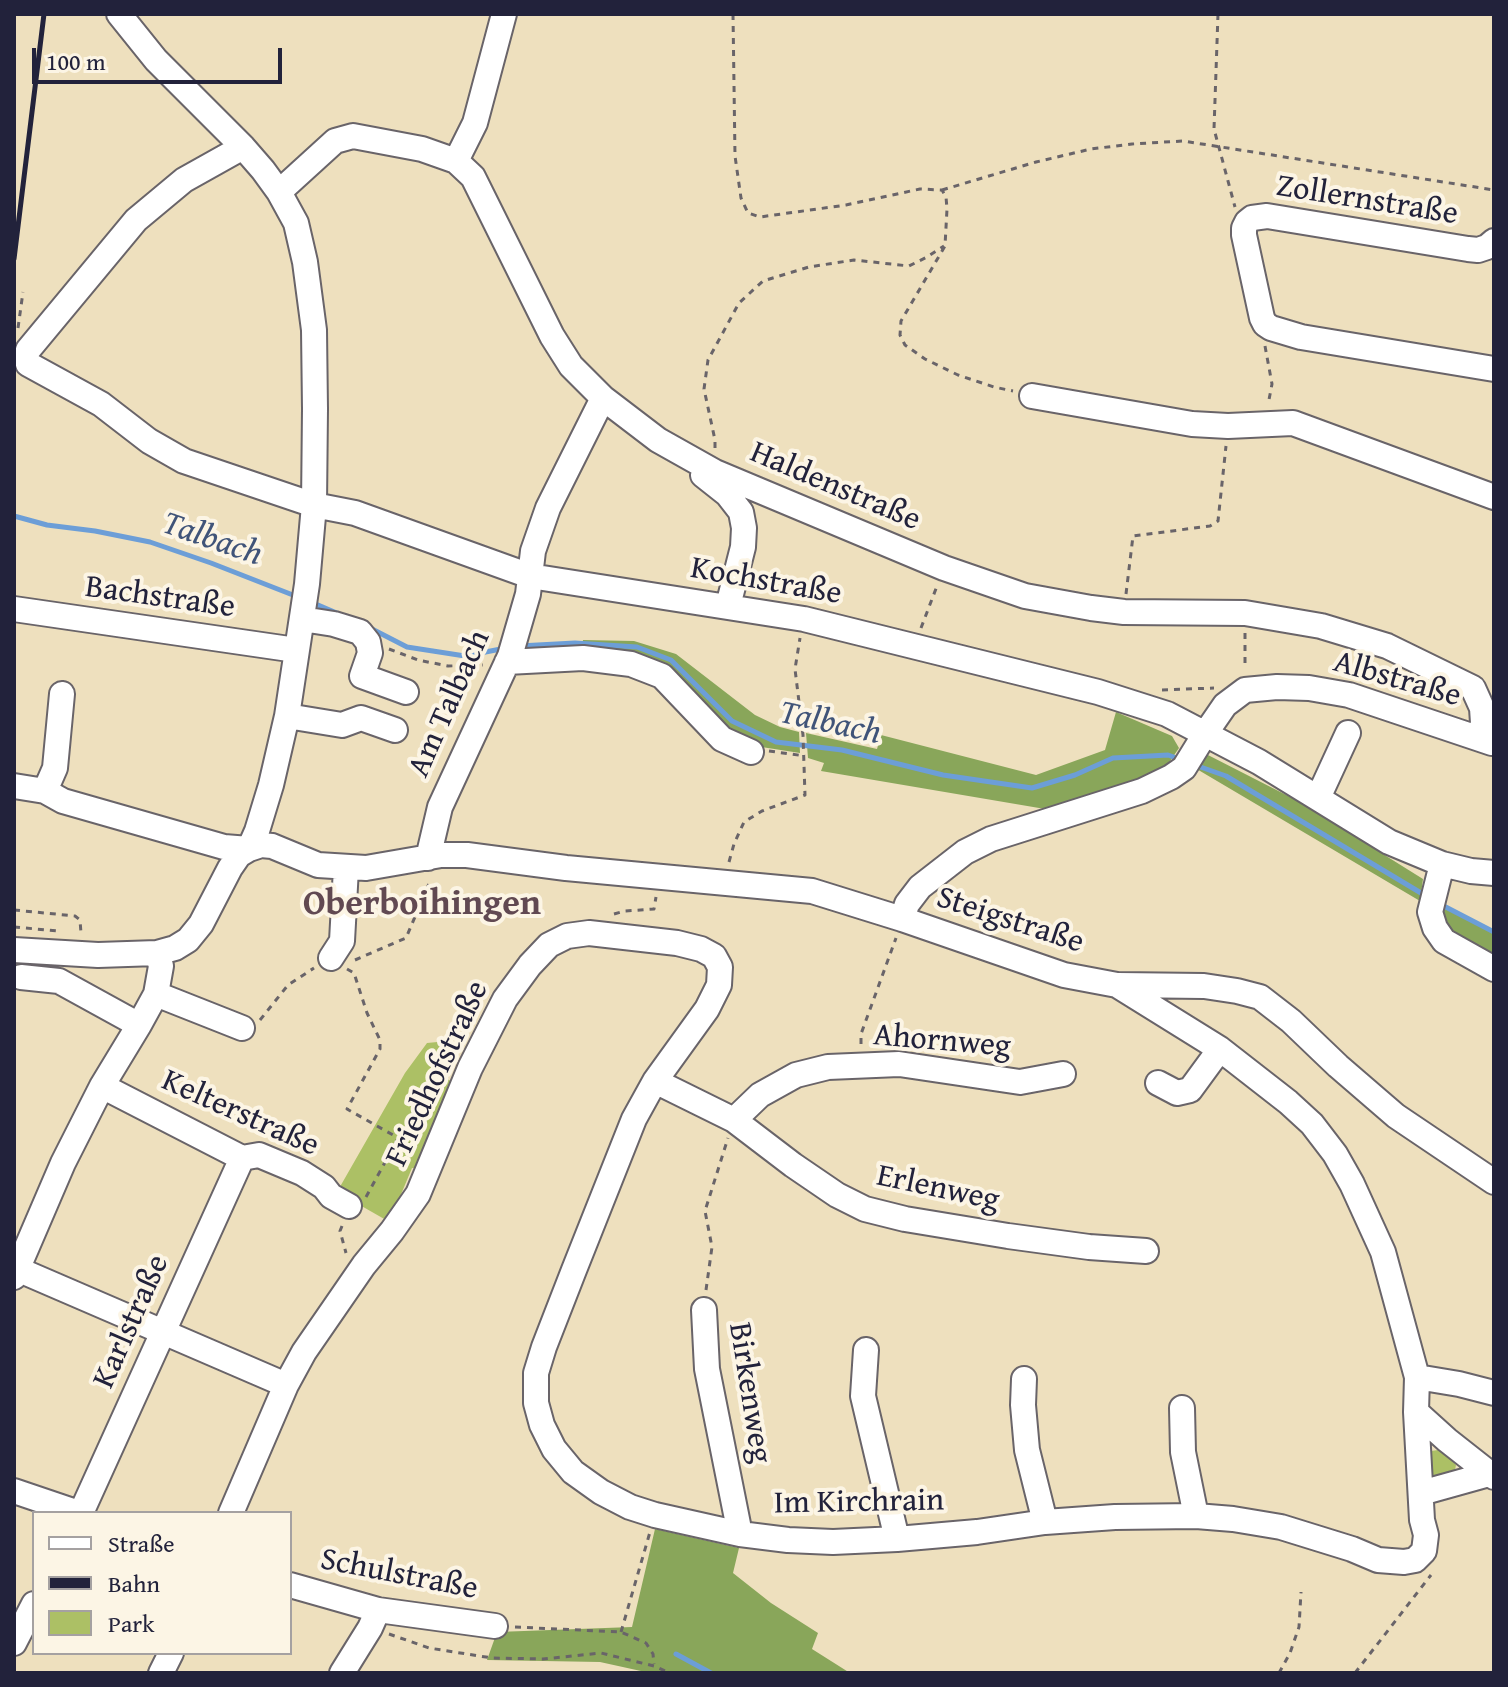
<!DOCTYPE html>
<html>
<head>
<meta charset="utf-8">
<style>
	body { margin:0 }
	#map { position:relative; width:1508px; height:1687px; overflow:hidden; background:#eee0be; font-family:"Gentium Book Plus",serif }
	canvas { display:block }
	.frame { position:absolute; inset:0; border:16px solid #22223b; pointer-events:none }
	.legend { position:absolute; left:32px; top:1511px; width:260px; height:144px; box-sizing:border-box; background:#fcf5e5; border:2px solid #a5a1a1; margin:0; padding:10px 14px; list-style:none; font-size:24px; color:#22223b }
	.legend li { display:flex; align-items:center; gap:16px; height:40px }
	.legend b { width:40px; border:2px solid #a5a1a1 }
	.scale { position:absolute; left:32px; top:48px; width:250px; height:36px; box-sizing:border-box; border:4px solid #22223b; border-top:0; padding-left:10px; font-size:24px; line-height:28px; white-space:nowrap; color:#22223b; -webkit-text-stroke:6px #fcf5e5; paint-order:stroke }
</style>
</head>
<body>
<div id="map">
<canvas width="1508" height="1687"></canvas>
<div class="frame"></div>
<ul class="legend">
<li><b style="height:10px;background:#fff"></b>Straße</li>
<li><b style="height:10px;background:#22223b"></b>Bahn</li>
<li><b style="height:22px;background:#acc065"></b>Park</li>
</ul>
<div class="scale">100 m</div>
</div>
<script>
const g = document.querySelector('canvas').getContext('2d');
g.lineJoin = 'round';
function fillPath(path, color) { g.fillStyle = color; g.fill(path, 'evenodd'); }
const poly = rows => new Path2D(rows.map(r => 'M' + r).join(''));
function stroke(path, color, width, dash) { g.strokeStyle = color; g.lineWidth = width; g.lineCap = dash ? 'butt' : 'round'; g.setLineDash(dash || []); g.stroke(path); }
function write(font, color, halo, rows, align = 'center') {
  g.font = font + ' "Gentium Book Plus",serif'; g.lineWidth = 8; g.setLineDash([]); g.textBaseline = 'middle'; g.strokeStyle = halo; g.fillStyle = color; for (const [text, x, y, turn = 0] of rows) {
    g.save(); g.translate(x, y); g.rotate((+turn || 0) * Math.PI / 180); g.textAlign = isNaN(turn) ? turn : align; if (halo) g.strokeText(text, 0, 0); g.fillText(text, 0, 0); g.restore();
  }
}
const green = poly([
	[448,1041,431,1071,455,1083,422,1169,412,1168,397,1204,386,1220,337,1192,405,1073,427,1043],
	[1438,1450,1445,1454,1456,1465,1455,1470,1447,1476,1428,1481,1428,1459,1431,1451]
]);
const forest = poly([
	[583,640,634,641,676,654,755,715,780,727,799,732,800,753,755,746,724,729,699,704,581,651],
	[1116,712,1172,736,1179,748,1166,767,1149,777,1045,809,821,771,824,763,808,758,806,733,877,749,881,735,1036,775,1105,750],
	[1206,754,1298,801,1423,879,1420,901,1195,768],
	[1442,903,1494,932,1494,954,1450,930,1441,913],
	[655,1529,739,1548,733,1573,771,1603,818,1633,812,1649,850,1673,650,1673,600,1662,487,1660,497,1632,632,1627]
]);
const stream = poly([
	[14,516,47,525,95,531,150,542,211,563,298,597],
	[311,602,339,614],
	[370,628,407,647,465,656,506,648],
	[519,646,575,643,637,647,671,660,732,721,776,742,842,750,943,775,1032,788,1075,775,1113,758,1168,755,1182,760],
	[1195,765,1226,776,1426,896],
	[1438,903,1494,932],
	[676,1654,711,1673]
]);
const path = poly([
	[733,14,735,156,741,198,748,213,760,217,846,205,920,189,942,190,946,197,947,209,945,246,901,321,900,335,905,345,925,359,958,375,994,387,1013,391],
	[1218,14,1214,129,1235,207],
	[1494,91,1494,127],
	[942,190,1036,162,1091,149,1132,144,1183,141,1494,190],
	[18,328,23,292],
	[1265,346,1272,384,1268,405],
	[14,394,14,411],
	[715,448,715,440,704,389,708,360,739,303,763,281,809,267,854,260,909,266,927,257,944,246],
	[1126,594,1133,536,1210,526,1218,521,1226,446],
	[921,628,937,586],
	[1245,633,1245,669],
	[389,649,418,660,448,666,483,665],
	[1162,690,1214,688],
	[769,751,805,756],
	[729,862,734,844,744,822,762,811,805,795,803,735,795,669,800,638],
	[14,910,75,916,80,920,81,933],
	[614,914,625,911,654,909,656,897],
	[14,927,58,931],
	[355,960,406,938,431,879],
	[347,969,354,973,367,1013,380,1040,380,1049,347,1109,416,1148],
	[260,1020,288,985,314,968],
	[861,1044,861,1034,896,938],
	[366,1197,436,1069,464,1032],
	[342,1226,340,1231,346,1253],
	[706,1290,712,1247,705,1211,728,1138],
	[515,1627,621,1632,646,1643,653,1654,654,1664],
	[621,1632,650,1532],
	[389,1634,429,1648,492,1658,543,1659,601,1653,654,1666,670,1673],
	[1279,1673,1290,1653,1299,1627,1301,1592],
	[1355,1673,1431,1575]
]);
const minor = poly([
	[243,147,184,180,136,220,28,350,26,357,28,364,101,404,149,441,184,461,314,505,355,513,530,576,804,619,1098,692,1167,714,1259,762,1389,842,1442,864,1471,871,1494,873],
	[456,161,475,123,504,14],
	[279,192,335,141,353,136,422,149,456,161,473,177,552,336,571,366,603,398,658,440,715,472,944,568,1025,596,1091,608,1124,612,1245,613,1321,626,1387,646,1473,688,1482,708,1483,723,1479,738],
	[1494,241,1487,247,1478,250,1468,249,1267,216,1252,218,1247,222,1244,228,1244,235,1262,318,1265,324,1271,328,1301,337,1494,369],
	[1032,396,1192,424,1228,426,1293,423,1494,497],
	[703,475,727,494,741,512,744,528,743,547,728,606],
	[14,609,296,650],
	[302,619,334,624,360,632,368,642,370,653,362,676,406,692],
	[507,662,583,658,631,664,662,676,722,739,751,752],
	[287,716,342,725,361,718,395,730],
	[14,786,45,791,63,801,224,847,249,849,261,845,272,846,318,865,366,868,441,855,467,855,566,868,812,891,902,919,1064,975,1117,985,1220,1049,1288,1102,1312,1124,1335,1154,1352,1184,1383,1252,1417,1377,1416,1412,1447,1440,1494,1477],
	[45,791,55,768,62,694],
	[1318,798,1348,733],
	[428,858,440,807,510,656,528,594,533,551,548,508,603,398],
	[1442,864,1430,912,1435,928,1444,941,1494,969],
	[902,919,907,904,920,887,965,852,991,839,1142,791,1171,777,1184,768,1205,734,1225,705,1245,690,1277,687,1309,688,1349,695,1492,743],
	[14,950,98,955,157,953,175,948,188,940,201,924,230,868,239,855,249,849,257,831,271,785,287,716,307,584,314,505,315,409,314,330,305,262,296,223,279,192,263,170,243,147,156,60,119,14],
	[331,958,342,941,346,868],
	[21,977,59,981,139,1025],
	[1118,985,1204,986,1237,991,1260,997,1291,1021,1338,1066,1396,1116,1494,1182],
	[156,994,242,1028],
	[655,1081,734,1120,793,1165,837,1195,865,1209,905,1219,1008,1236,1089,1247,1146,1251],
	[1158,1083,1177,1093,1190,1090,1220,1049],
	[102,1086,242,1158,259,1155,302,1173,324,1187,331,1196,349,1206],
	[734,1120,760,1095,796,1075,828,1067,899,1064,1020,1082,1063,1074],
	[17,1269,286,1385],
	[14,1277,63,1163,102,1086,139,1025,156,994,161,966,157,953],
	[704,1310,707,1369,740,1534],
	[866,1350,863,1396,897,1539],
	[1417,1377,1459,1384,1494,1393],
	[1024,1379,1023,1405,1027,1450,1045,1522],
	[1182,1408,1183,1452,1196,1516],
	[14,1491,79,1513],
	[1421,1493,1489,1474],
	[81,1513,242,1158],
	[231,1513,286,1385,304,1352,364,1265,392,1231,418,1194,470,1068,505,999,530,965,549,945,567,936,589,933,677,943,701,949,714,956,720,967,719,985,707,1009,655,1081,634,1119,574,1270,544,1347,536,1373,536,1403,542,1425,554,1449,573,1472,601,1492,630,1507,655,1515,740,1534,788,1540,833,1542,897,1539,977,1532,1045,1522,1115,1517,1196,1516,1233,1519,1281,1527,1352,1549,1378,1560,1404,1562,1415,1560,1424,1551,1426,1535,1422,1520,1416,1412],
	[290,1585,378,1610,495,1626],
	[14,1643,34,1604],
	[161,1673,171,1653],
	[342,1673,370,1628,378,1610]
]);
const rail = poly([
	[14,259,44,14]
]);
const streetNames = [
	["Zollernstraße",1367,201,9],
	["Haldenstraße",835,487,23],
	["Kochstraße",766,582,10],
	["Bachstraße",160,598,8],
	["Albstraße",1397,680,16],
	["Am Talbach",450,704,-66],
	["Steigstraße",1010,921,18],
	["Ahornweg",942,1042,5],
	["Friedhofstraße",438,1074,-65],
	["Kelterstraße",240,1114,24],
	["Erlenweg",938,1189,12],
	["Karlstraße",132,1322,-66],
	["Birkenweg",749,1393,81],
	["Im Kirchrain",859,1503,-1],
	["Schulstraße",399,1575,11]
];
const waterNames = [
	["Talbach",212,540,19],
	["Talbach",830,724,12]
];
const quarterNames = [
	["Oberboihingen",422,905]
];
fillPath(green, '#acc065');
fillPath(forest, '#89a65a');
stroke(stream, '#6c9ed7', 5);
stroke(minor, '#696469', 28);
stroke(path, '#696469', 3, [6, 6]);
stroke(minor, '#fff', 24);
stroke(rail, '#22223b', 5);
write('32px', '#22223b', '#fcf5e5', streetNames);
write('italic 34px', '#405479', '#fcf5e5', waterNames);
write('bold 36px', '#614952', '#fcf5e5', quarterNames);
</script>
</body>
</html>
